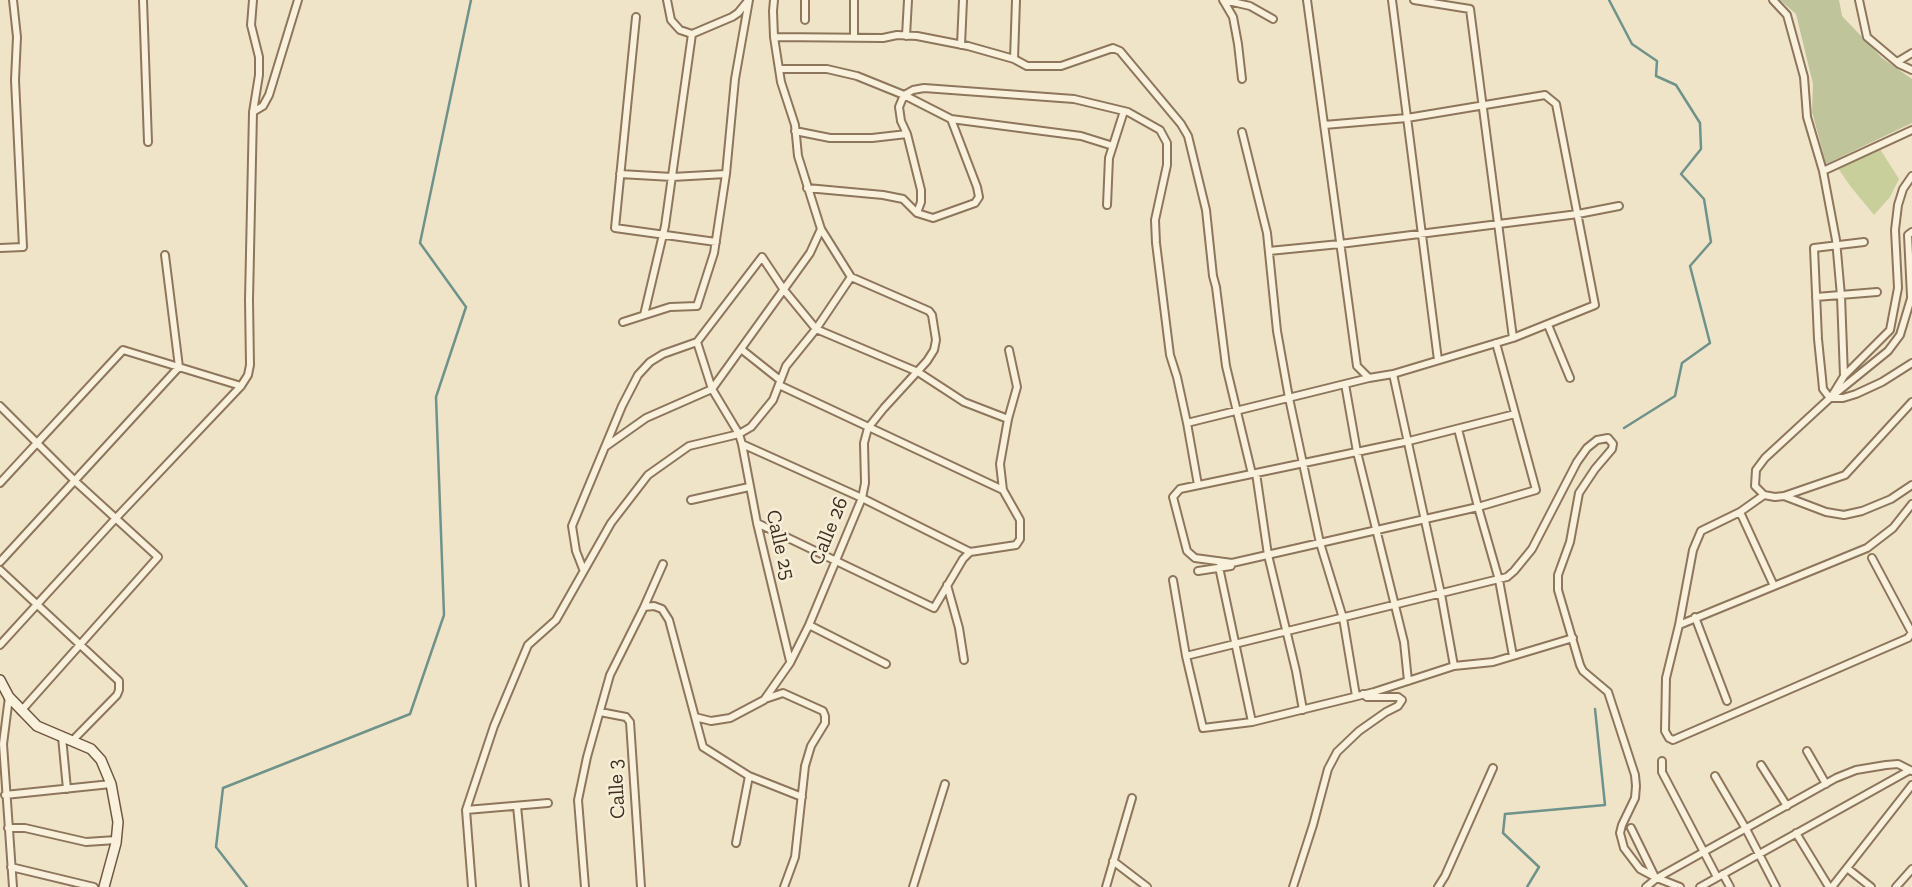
<!DOCTYPE html>
<html>
<head>
<meta charset="utf-8">
<style>
	body { margin:0 }
	canvas { display:block; background:#f0e4c8 }
</style>
</head>
<body>
<canvas width="1912" height="887"></canvas>
<script>
const g = document.querySelector('canvas').getContext('2d');
g.lineJoin = 'round';
function fillPath(path, color) { g.fillStyle = color; g.fill(path, 'evenodd'); }
const poly = rows => new Path2D(rows.map(r => 'M' + r).join(''));
function stroke(path, color, width, dash) { g.strokeStyle = color; g.lineWidth = width; g.lineCap = dash ? 'butt' : 'round'; g.setLineDash(dash || []); g.stroke(path); }
function write(font, color, halo, rows, align = 'center') {
  g.font = font + ' "Zilla Slab",serif'; g.lineWidth = 5; g.setLineDash([]); g.textBaseline = 'middle'; g.strokeStyle = halo; g.fillStyle = color; for (const [text, x, y, turn = 0] of rows) {
    g.save(); g.translate(x, y); g.rotate((+turn || 0) * Math.PI / 180); g.textAlign = isNaN(turn) ? turn : align; if (halo) g.strokeText(text, 0, 0); g.fillText(text, 0, 0); g.restore();
  }
}
const green = poly([
	[1880,149,1899,179,1890,197,1874,215,1851,187,1837,167]
]);
const cemetery = poly([
	[1780,0,1839,0,1842,16,1882,58,1912,79,1912,123,1826,164,1812,112,1813,84,1796,14]
]);
const stream = poly([
	[1609,0,1632,44,1657,61,1656,76,1676,85,1700,123,1701,149,1681,174,1704,199,1711,242,1690,266,1710,343,1682,363,1675,396,1624,428],
	[247,887,216,847,223,788,410,714,444,615,436,397,466,307,420,243,471,0],
	[1527,887,1539,867,1503,833,1505,814,1605,805,1595,709]
]);
const street = poly([
	[143,0,148,142],
	[667,0,671,20,680,30,692,34,732,17,738,13,747,2],
	[1223,0,1233,17,1238,44,1242,79],
	[1224,0,1250,6,1273,19],
	[1307,0,1357,366,1369,378],
	[1392,0,1438,360],
	[1414,0,1470,9,1513,338],
	[1773,0,1787,15,1804,77,1807,117,1823,171,1836,240,1841,296,1844,376],
	[1859,0,1867,37,1899,64,1912,70],
	[636,17,615,228,716,242],
	[805,20,805,0],
	[906,36,908,0],
	[774,37,883,38,897,35,917,36,968,46,1014,59,1027,66,1061,66,1113,48,1120,51,1181,124,1188,136,1206,210,1213,276,1216,287,1226,366,1252,474],
	[854,37,854,0],
	[961,45,963,0],
	[1014,59,1016,0],
	[1897,62,1912,53],
	[779,69,827,69,857,76,904,95,951,119,1081,136,1113,146],
	[253,112,263,106,269,95,298,0],
	[795,131,830,138,872,138,907,134],
	[1242,132,1267,233,1277,331,1289,398,1320,543,1343,618,1356,696],
	[1823,171,1912,130],
	[620,174,672,177,726,174],
	[807,188,883,195,903,199,917,213,933,218,975,203,979,197,977,187,951,119],
	[1107,205,1109,158,1124,111],
	[917,213,921,202,921,190,907,134,901,121,899,107,904,95,913,90,924,88,1074,99,1128,112,1160,130,1167,143,1167,165,1155,220,1156,243,1170,355,1177,377,1187,423,1198,485],
	[0,248,23,247,15,80,17,37,13,0],
	[1269,251,1340,244,1578,214,1619,206],
	[1912,295,1900,335,1888,351,1830,398,1765,458,1756,470,1755,486,1764,495,1775,497,1784,496,1845,475,1912,402],
	[1911,296,1908,235,1912,232],
	[1816,297,1877,292],
	[644,315,665,226,692,34],
	[623,322,670,307,697,306,714,253,726,174,735,79,749,0],
	[1548,325,1570,378],
	[697,342,712,389,739,434,742,444,757,523,790,661],
	[741,349,780,380],
	[1393,374,1441,594,1454,666],
	[1345,384,1357,452,1404,642,1408,681],
	[779,385,1003,490],
	[1833,394,1844,376,1890,330,1898,288,1895,230,1898,205,1903,189,1912,176],
	[1830,398,1823,389,1822,378,1818,339,1814,248,1864,242],
	[1832,398,1843,398,1856,394,1882,382,1912,363],
	[0,406,76,482,158,557,21,711],
	[1187,423,1369,378,1393,374,1513,338,1595,305,1556,104,1545,95,1407,118,1324,125],
	[1458,429,1478,507,1499,580,1513,656],
	[742,444,862,498,970,552],
	[605,447,646,418,712,389,810,253,821,229],
	[1256,473,1268,555,1296,671,1303,710],
	[0,483,123,350,241,386],
	[1784,496,1826,512,1844,515,1862,511,1891,499,1912,485],
	[691,500,749,487],
	[1912,504,1893,528,1867,548,1679,625,1666,678,1665,731,1669,738,1673,740,1908,638,1912,632],
	[1740,512,1774,586],
	[757,523,934,608,963,559,970,552,1016,545,1020,539,1020,520,1003,490,1000,464,1008,419,1017,387,1009,350],
	[1872,558,1912,633],
	[0,562,179,367,165,255],
	[1232,563,1195,558,1187,551,1173,497,1180,489,1409,441,1515,414],
	[1219,567,1252,722],
	[583,569,576,551,572,526,622,406,638,375,650,362,663,354,697,342,762,257,784,290,816,329,918,372,964,402,1008,419],
	[0,570,119,681,119,690,117,695,72,741],
	[1198,571,1231,566,1232,563,1478,507,1536,490,1496,343],
	[1173,580,1186,656,1203,728,1252,722,1374,692,1454,666,1493,662,1573,638],
	[947,585,959,628,964,660],
	[644,607,663,564],
	[1695,617,1727,701],
	[809,625,886,664],
	[1679,625,1693,550,1701,531,1740,512,1764,495],
	[0,645,116,518,241,386,248,375,250,365,249,300,253,112,259,75,259,57,251,25,253,0],
	[1186,656,1507,577,1514,571,1532,549,1577,462,1587,448,1597,440,1608,438,1613,444,1612,449,1595,469,1579,493,1570,542,1558,575,1558,590,1580,665,1583,671,1608,692,1635,775,1636,786,1635,798,1622,825,1620,833,1624,848,1640,869,1657,878,1680,887],
	[9,697,3,744,13,887],
	[765,699,783,693,823,711,825,716,825,723,811,746,805,766,795,857,784,887],
	[600,712,626,717,630,722,641,887],
	[695,717,711,721,730,718,764,700,790,663,809,625,862,498,865,483,864,443,868,428,884,408,927,361,934,350,936,340,932,315,929,311,851,277,821,229,798,156,795,125,781,82,774,37,773,11,774,0],
	[62,737,67,789],
	[1807,751,1826,784],
	[1662,761,1662,772,1717,877],
	[1761,765,1787,806],
	[1715,776,1746,829,1776,887],
	[5,795,111,784],
	[517,806,525,887],
	[466,810,548,803],
	[8,828,25,828,86,842,116,840],
	[1631,828,1654,875],
	[1796,833,1829,887],
	[736,843,749,776],
	[1113,861,1147,887],
	[11,867,94,887],
	[1847,868,1871,887],
	[1723,874,1730,887],
	[472,887,466,810,494,726,528,645,556,620,611,523,648,475,689,446,739,434,751,427,773,400,786,366,816,329,851,277],
	[585,887,578,800,587,757,610,675,644,607,654,606,662,609,669,620,703,747,749,776,802,797],
	[913,887,945,784],
	[1106,887,1132,798],
	[1293,887,1313,825,1328,769,1337,752,1359,731,1386,712,1398,706,1402,700,1398,697,1367,697,1363,694],
	[1438,887,1445,876,1493,768],
	[1646,887,1657,878,1836,778,1856,770,1886,765,1898,764,1912,771],
	[1700,887,1910,770],
	[1832,887,1912,785],
	[1896,887,1912,869]
]);
const secondary = poly([
	[0,680,9,697,37,726,91,749,101,760,111,784,118,822,116,843,104,887]
]);
const streetNames = [
	["Calle 26",829,531,-68],
	["Calle 25",780,545,77],
	["Calle 3",617,789,-93]
];
fillPath(green, '#c9cf9b');
fillPath(cemetery, '#bfc49a');
stroke(stream, '#6f938a', 2.5);
stroke(street, '#8d765c', 10);
stroke(secondary, '#6f573f', 12);
stroke(street, '#faf1dc', 6);
stroke(secondary, '#faf1dc', 9);
write('21px', '#3d2e20', '#f7eed8', streetNames);
</script>
</body>
</html>
